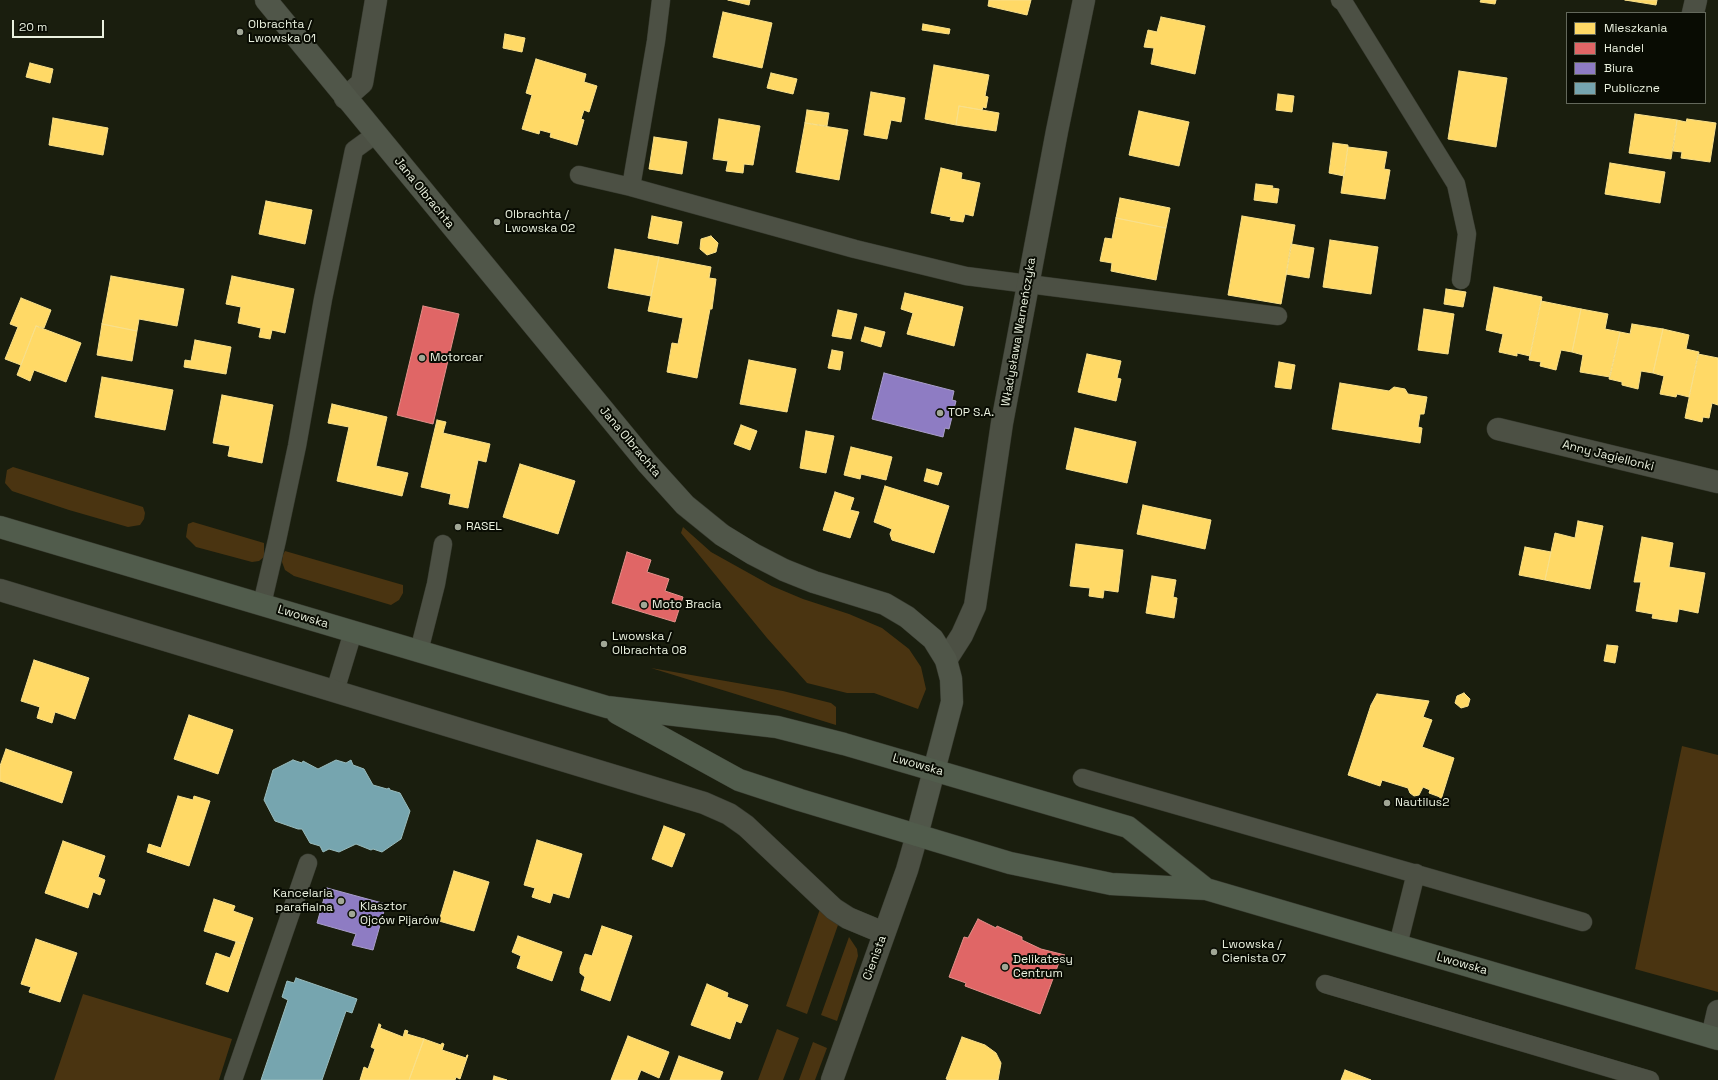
<!DOCTYPE html>
<html>
<head>
<meta charset="utf-8">
<style>
	body { margin:0 }
	#map { position:relative; width:1718px; height:1080px; overflow:hidden; background:#1a1e0e; font-family:"Space Grotesk",sans-serif }
	canvas { display:block }
	.legend { position:absolute; left:1566px; top:12px; width:140px; height:92px; box-sizing:border-box; background:#090c03; border:1px solid #63685b; margin:0; padding:5px 7px; list-style:none; font-size:12px; color:#eaf1df }
	.legend li { display:flex; align-items:center; gap:8px; height:20px }
	.legend b { width:20px; border:1px solid #63685b }
	.scale { position:absolute; left:12px; top:20px; width:92px; height:18px; box-sizing:border-box; border:2px solid #eaf1df; border-top:0; padding-left:5px; font-size:12px; line-height:14px; white-space:nowrap; color:#eaf1df; -webkit-text-stroke:3px #090c03; paint-order:stroke }
</style>
</head>
<body>
<div id="map">
<canvas width="1718" height="1080"></canvas>
<ul class="legend">
<li><b style="height:11px;background:#ffd966"></b>Mieszkania</li>
<li><b style="height:11px;background:#e06666"></b>Handel</li>
<li><b style="height:11px;background:#8e7cc3"></b>Biura</li>
<li><b style="height:11px;background:#76a5af"></b>Publiczne</li>
</ul>
<div class="scale">20 m</div>
</div>
<script>
const g = document.querySelector('canvas').getContext('2d');
g.lineJoin = 'round';
function fillPath(path, color) { g.fillStyle = color; g.fill(path, 'evenodd'); }
const poly = rows => new Path2D(rows.map(r => 'M' + r).join(''));
function stroke(path, color, width, dash) { g.strokeStyle = color; g.lineWidth = width; g.lineCap = dash ? 'butt' : 'round'; g.setLineDash(dash || []); g.stroke(path); }
function write(font, color, halo, rows, align = 'center') {
  g.font = font + ' "Space Grotesk",sans-serif'; g.lineWidth = 4; g.setLineDash([]); g.textBaseline = 'middle'; g.strokeStyle = halo; g.fillStyle = color; for (const [text, x, y, turn = 0] of rows) {
    g.save(); g.translate(x, y); g.rotate((+turn || 0) * Math.PI / 180); g.textAlign = isNaN(turn) ? turn : align; if (halo) g.strokeText(text, 0, 0); g.fillText(text, 0, 0); g.restore();
  }
}
const green = poly([
	[13,467,143,507,145,513,144,519,140,525,128,527,69,510,12,491,5,483,7,470],
	[193,522,264,543,264,557,259,561,252,562,196,547,186,537,188,524],
	[683,527,711,552,772,586,803,599,849,614,882,628,909,649,921,667,926,689,918,709,874,693,847,693,807,683,767,638,681,533],
	[285,551,403,585,403,593,399,600,391,605,294,576,285,570,282,562,283,555],
	[651,668,783,691,831,703,836,707,836,725],
	[1682,746,1718,755,1718,992,1635,969],
	[820,909,838,925,807,1014,786,1006],
	[849,937,857,949,858,956,837,1021,821,1015],
	[83,994,232,1039,219,1080,54,1080],
	[777,1029,799,1038,783,1080,758,1080],
	[813,1042,827,1048,815,1080,799,1080]
]);
const homes = poly([
	[728,0,750,0,749,5,728,0],
	[989,0,1031,0,1027,15,988,6,989,0],
	[1481,0,1496,0,1495,4,1480,2,1481,0],
	[1625,0,1657,0,1656,5,1625,0],
	[723,12,772,23,762,68,713,57,723,12],
	[1161,17,1205,26,1195,74,1151,64,1154,48,1144,47,1148,30,1157,32,1161,17],
	[923,24,950,29,949,34,922,30,923,24],
	[505,34,525,38,522,52,503,48,505,34],
	[536,59,586,74,584,82,597,86,589,112,584,110,581,119,584,120,577,145,550,137,551,133,540,130,539,134,522,129,532,95,526,93,536,59],
	[30,63,53,69,50,83,26,77,30,63],
	[934,65,989,75,985,96,988,97,986,108,983,107,982,110,959,106,956,125,925,119,934,65],
	[1459,71,1507,78,1496,147,1448,139,1459,71],
	[771,73,797,79,793,94,767,88,771,73],
	[871,92,905,98,901,122,891,120,887,139,864,135,871,92],
	[1278,94,1294,96,1292,112,1276,110,1278,94],
	[959,106,999,113,996,131,956,125,959,106],
	[807,110,829,113,827,126,805,123,807,110],
	[1139,111,1189,122,1179,166,1129,155,1139,111],
	[1635,114,1677,120,1671,159,1629,153,1635,114],
	[53,118,108,128,103,155,49,145,53,118],
	[719,119,760,126,753,165,744,164,743,173,726,171,728,161,713,159,719,119],
	[1687,119,1716,123,1710,162,1681,158,1682,152,1673,151,1677,120,1686,122,1687,119],
	[805,123,848,130,839,180,796,172,805,123],
	[654,137,687,142,682,174,649,169,654,137],
	[1333,143,1348,145,1344,176,1329,173,1333,143],
	[1348,147,1387,152,1384,169,1390,170,1385,199,1341,193,1348,147],
	[1610,163,1665,172,1660,203,1605,194,1610,163],
	[941,168,962,173,961,179,980,183,973,216,965,214,963,222,950,220,951,217,931,213,941,168],
	[1256,184,1273,186,1272,188,1279,189,1277,203,1254,200,1256,184],
	[1120,198,1170,208,1166,228,1116,218,1120,198],
	[266,201,312,210,305,244,259,234,266,201],
	[652,216,682,222,678,244,648,238,652,216],
	[1242,216,1295,225,1281,304,1228,295,1242,216],
	[1116,218,1166,228,1156,280,1111,271,1112,263,1100,261,1105,238,1112,239,1116,218],
	[711,236,718,243,716,252,707,255,700,249,701,239,711,236],
	[1330,240,1378,247,1371,294,1323,287,1330,240],
	[1291,244,1314,248,1309,278,1286,274,1291,244],
	[615,249,659,257,651,296,608,288,615,249],
	[659,257,711,267,709,278,716,279,712,309,710,309,697,378,667,372,672,343,678,344,683,318,648,311,659,257],
	[111,276,184,289,177,326,139,319,137,331,102,324,111,276],
	[232,276,294,289,285,333,272,330,270,339,259,337,261,328,238,323,241,307,226,304,232,276],
	[1494,287,1542,297,1530,356,1517,353,1517,356,1499,352,1503,334,1486,330,1494,287],
	[1446,289,1466,292,1463,307,1444,304,1446,289],
	[905,293,963,307,954,346,907,334,913,313,901,309,905,293],
	[21,298,51,310,44,328,36,326,21,365,5,359,18,327,10,324,21,298],
	[1541,301,1581,309,1572,352,1561,350,1556,370,1540,366,1541,362,1529,360,1541,301],
	[1424,309,1454,314,1448,354,1418,350,1424,309],
	[1581,309,1608,314,1605,329,1620,332,1610,377,1580,372,1583,355,1572,352,1581,309],
	[838,310,857,314,851,339,832,336,838,310],
	[102,324,137,331,132,361,97,355,102,324],
	[1632,324,1663,329,1653,373,1641,371,1638,389,1622,385,1622,382,1609,379,1620,332,1630,334,1632,324],
	[36,326,81,343,66,382,34,370,30,381,17,375,36,326],
	[865,327,885,332,881,347,861,341,865,327],
	[1663,329,1689,335,1686,349,1699,352,1689,397,1677,394,1676,397,1660,394,1664,376,1653,373,1663,329],
	[195,340,231,347,226,374,184,367,185,360,191,361,195,340],
	[832,350,843,352,840,370,828,368,832,350],
	[1087,354,1121,361,1117,378,1121,379,1116,401,1078,392,1087,354],
	[1698,354,1718,358,1718,405,1712,403,1709,418,1703,417,1702,422,1685,418,1698,354],
	[749,360,796,369,787,412,740,404,749,360],
	[1279,362,1295,365,1291,389,1275,387,1279,362],
	[102,377,173,390,165,430,95,417,102,377],
	[1340,383,1389,391,1394,387,1405,389,1408,394,1427,397,1424,414,1420,414,1418,427,1422,428,1420,443,1332,429,1340,383],
	[222,395,273,405,262,463,228,456,230,446,213,443,222,395],
	[332,404,387,417,376,466,408,473,402,496,337,481,349,427,328,423,332,404],
	[437,420,446,422,443,433,490,444,486,462,478,460,468,508,449,504,451,494,421,487,437,420],
	[741,425,757,431,750,450,734,444,741,425],
	[1075,428,1136,442,1127,483,1066,469,1075,428],
	[806,431,834,436,826,473,800,468,806,431],
	[851,447,892,457,886,480,861,474,860,479,844,475,851,447],
	[520,464,575,481,558,534,503,517,520,464],
	[927,469,942,473,938,485,924,481,927,469],
	[885,486,949,506,934,553,892,540,890,534,892,529,874,522,885,486],
	[835,492,854,498,850,510,859,512,850,538,823,530,835,492],
	[1143,505,1211,520,1205,549,1137,534,1143,505],
	[1578,521,1603,526,1590,589,1545,580,1555,533,1575,538,1578,521],
	[1642,537,1673,543,1669,567,1705,573,1698,613,1679,609,1677,622,1652,618,1653,614,1636,611,1641,582,1634,582,1642,537],
	[1076,544,1123,550,1118,592,1104,590,1103,598,1089,596,1090,588,1070,586,1076,544],
	[1525,547,1551,552,1545,580,1519,575,1525,547],
	[1152,576,1176,580,1173,597,1177,598,1174,618,1146,613,1152,576],
	[1607,645,1618,646,1615,663,1604,661,1607,645],
	[34,660,89,678,75,719,55,712,52,723,37,718,40,707,21,701,34,660],
	[1464,693,1470,699,1468,706,1461,708,1455,703,1457,696,1464,693],
	[1377,694,1429,701,1423,717,1432,720,1422,747,1454,758,1440,803,1439,802,1440,797,1429,793,1430,790,1423,787,1419,795,1414,796,1410,793,1408,788,1382,780,1380,786,1348,775,1371,705,1377,694],
	[189,715,233,730,218,774,174,759,189,715],
	[6,749,72,772,62,803,0,781,0,766,6,749],
	[178,796,193,800,194,796,210,801,189,866,147,852,149,844,161,848,178,796],
	[664,826,685,834,672,867,652,859,664,826],
	[537,840,582,854,569,898,553,893,550,903,532,897,535,888,524,885,537,840],
	[63,841,105,856,98,877,105,880,100,895,93,892,88,908,45,893,63,841],
	[454,871,489,882,474,931,439,921,454,871],
	[214,899,235,906,233,911,253,918,244,944,204,931,214,899],
	[602,926,632,936,610,1001,581,990,585,977,580,973,580,968,585,954,592,956,602,926],
	[518,936,562,952,552,981,517,968,521,956,512,952,518,936],
	[36,939,77,953,60,1002,29,992,31,987,21,984,36,939],
	[236,942,244,944,228,992,206,984,216,953,230,958,236,942],
	[707,984,728,993,727,997,748,1005,741,1023,736,1021,730,1039,691,1025,707,984],
	[379,1024,381,1025,380,1028,403,1037,405,1030,408,1031,407,1034,424,1039,409,1080,360,1080,364,1067,368,1069,375,1049,371,1047,379,1024],
	[628,1036,669,1052,659,1078,641,1070,637,1080,611,1080,628,1036],
	[962,1037,985,1045,996,1053,1001,1063,998,1080,949,1080,946,1079,962,1037],
	[424,1039,441,1045,442,1043,444,1044,442,1050,466,1058,467,1055,468,1055,460,1079,456,1077,455,1080,409,1080,424,1039],
	[679,1056,723,1072,720,1080,670,1080,679,1056],
	[1345,1070,1371,1080,1341,1080,1345,1070],
	[494,1076,507,1080,493,1080,494,1076]
]);
const shops = poly([
	[423,306,459,314,433,424,397,415,423,306],
	[627,552,651,560,647,572,669,579,665,591,683,597,675,622,612,603,627,552],
	[978,919,996,928,997,926,1022,937,1022,940,1041,949,1065,955,1061,957,1040,1014,965,986,966,983,949,977,964,937,968,938,978,919]
]);
const offices = poly([
	[884,373,954,391,952,400,956,401,949,429,945,428,943,437,872,419,884,373],
	[327,888,386,904,373,950,352,945,356,934,317,923,327,888]
]);
const public = poly([
	[293,760,302,763,303,761,318,769,336,760,346,763,351,760,353,765,364,769,373,785,387,789,389,788,390,790,400,793,410,811,401,839,382,852,373,849,371,850,356,844,339,852,329,849,323,852,320,846,310,843,302,829,298,829,275,821,264,800,273,770,293,760],
	[296,978,357,999,352,1013,346,1011,322,1080,261,1080,288,1000,282,997,287,981,294,983,296,978]
]);
const lane = poly([
	[1340,0,1344,3,1456,184,1467,234,1461,280],
	[579,175,631,187,855,249,966,276,1278,316],
	[631,187,656,41,661,0],
	[262,604,277,540,297,446,323,299,354,150,376,134],
	[419,651,436,584,443,544],
	[335,691,353,632],
	[1082,778,1583,922],
	[1398,945,1416,873],
	[1325,984,1650,1080],
	[233,1080,308,863]
]);
const street = poly([
	[1693,13,1696,0],
	[345,98,362,83,376,0],
	[1498,429,1718,482],
	[0,590,704,803,729,814,746,826,834,909,848,918,884,933],
	[946,660,962,635,975,606,1002,423,1057,131,1084,0],
	[1712,1037,1718,1011],
	[832,1080,907,870,917,835]
]);
const secondary = poly([
	[266,0,647,463,685,505,722,535,753,554,784,570,814,582,885,604,907,617,933,639,946,660,951,679,952,702,917,835]
]);
const primary = poly([
	[0,527,607,707,777,727,844,744,1128,827,1206,889],
	[617,713,739,780,800,800,1010,863,1111,884,1206,889,1718,1039]
]);
const markers = [
	[240,32,4,"#a1a796"],
	[497,222,4,"#a1a796"],
	[422,358,4,"#a1a796"],
	[940,413,4,"#a1a796"],
	[458,527,4,"#a1a796"],
	[644,605,4,"#a1a796"],
	[604,644,4,"#a1a796"],
	[1387,803,4,"#a1a796"],
	[341,901,4,"#a1a796"],
	[352,914,4,"#a1a796"],
	[1214,952,4,"#a1a796"],
	[1005,967,4,"#a1a796"]
];
const poiNames = [
	["Olbrachta /",248,25],
	["Lwowska 01",248,39],
	["Olbrachta /",505,215],
	["Lwowska 02",505,229],
	["Motorcar",430,358],
	["TOP S.A.",948,413],
	["RASEL",466,527],
	["Moto Bracia",652,605],
	["Lwowska /",612,637],
	["Olbrachta 08",612,651],
	["Nautilus2",1395,803],
	["Kancelaria",333,894,"right"],
	["parafialna",333,908,"right"],
	["Klasztor",360,907],
	["Ojców Pijarów",360,921],
	["Lwowska /",1222,945],
	["Cienista 07",1222,959],
	["Delikatesy",1013,960],
	["Centrum",1013,974]
];
const streetNames = [
	["Jana Olbrachta",424,193,51],
	["Władysława Warneńczyka",1019,332,-80],
	["Jana Olbrachta",630,442,50],
	["Anny Jagiellonki",1608,456,14],
	["Lwowska",303,617,17],
	["Lwowska",918,765,16],
	["Cienista",875,958,-70],
	["Lwowska",1462,964,16]
];
fillPath(green, '#4a3411');
fillPath(homes, '#ffd966');
stroke(homes, '#f9e08a', 1);
fillPath(shops, '#e06666');
stroke(shops, '#e3908a', 1);
fillPath(offices, '#8e7cc3');
stroke(offices, '#aa9fcb', 1);
fillPath(public, '#76a5af');
stroke(public, '#99bcbd', 1);
stroke(lane, '#373a2f', 19);
stroke(street, '#373a2f', 23);
stroke(secondary, '#373a2f', 23);
stroke(primary, '#373a2f', 23);
stroke(lane, '#4c5044', 18);
stroke(street, '#4c5044', 22);
stroke(secondary, '#505649', 22);
stroke(primary, '#515c4c', 22);
for (const [x, y, r, color] of markers) { const dot = new Path2D(); dot.arc(x, y, r, 0, 2 * Math.PI); g.fillStyle = color; g.fill(dot); stroke(dot, '#090c03', 1.5); }
write('12px', '#eaf1df', '#090c03', poiNames, 'left');
write('12px', '#eaf1df', '#090c03', streetNames);
</script>
</body>
</html>
